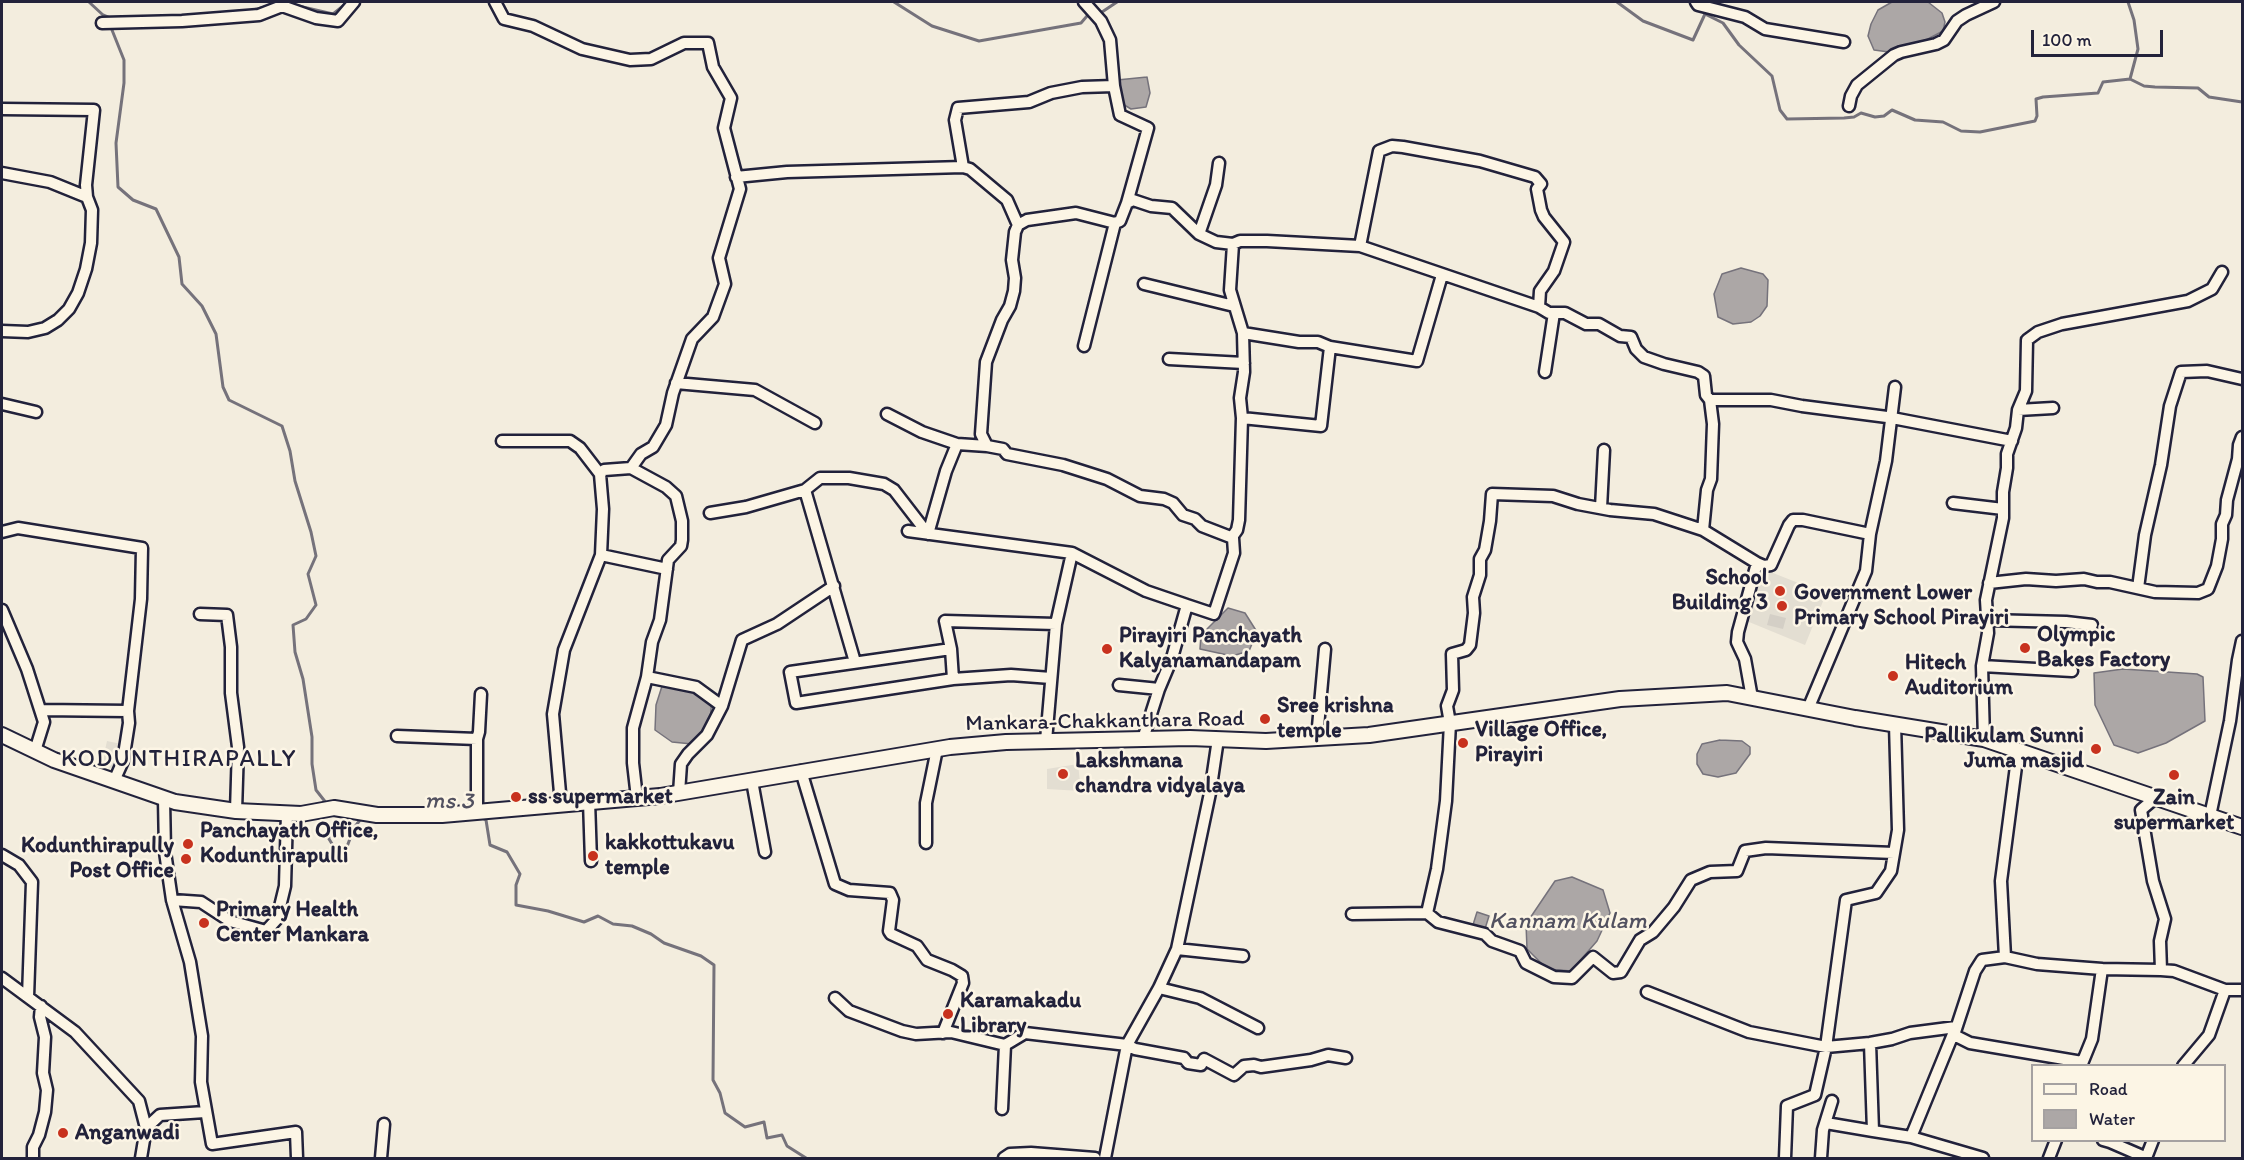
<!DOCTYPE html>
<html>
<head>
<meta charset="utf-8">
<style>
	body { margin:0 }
	#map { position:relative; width:2244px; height:1160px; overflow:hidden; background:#f3edde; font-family:Itim,sans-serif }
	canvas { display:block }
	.frame { position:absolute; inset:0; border:3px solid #22223b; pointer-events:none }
	.legend { position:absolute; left:2031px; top:1064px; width:195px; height:78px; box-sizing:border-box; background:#fcf5e5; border:2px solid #a5a1a1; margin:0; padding:8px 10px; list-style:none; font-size:18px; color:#22223b }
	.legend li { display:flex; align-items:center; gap:12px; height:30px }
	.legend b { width:30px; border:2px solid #a5a1a1 }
	.scale { position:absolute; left:2031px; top:30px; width:132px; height:27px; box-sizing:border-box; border:3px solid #22223b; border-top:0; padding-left:8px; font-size:18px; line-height:21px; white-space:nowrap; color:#22223b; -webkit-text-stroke:4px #fcf5e5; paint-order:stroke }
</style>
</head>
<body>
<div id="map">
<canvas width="2244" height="1160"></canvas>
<div class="frame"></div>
<ul class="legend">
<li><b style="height:8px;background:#fcf5e5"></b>Road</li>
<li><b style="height:16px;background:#aca7a6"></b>Water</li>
</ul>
<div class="scale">100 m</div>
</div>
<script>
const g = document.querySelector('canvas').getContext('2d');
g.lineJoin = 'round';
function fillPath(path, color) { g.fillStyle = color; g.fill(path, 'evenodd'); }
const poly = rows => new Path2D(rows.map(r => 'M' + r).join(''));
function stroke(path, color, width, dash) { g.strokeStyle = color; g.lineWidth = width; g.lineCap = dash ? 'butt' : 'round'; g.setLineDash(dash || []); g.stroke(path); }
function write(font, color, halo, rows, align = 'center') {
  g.font = font + ' Itim,sans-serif'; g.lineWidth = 5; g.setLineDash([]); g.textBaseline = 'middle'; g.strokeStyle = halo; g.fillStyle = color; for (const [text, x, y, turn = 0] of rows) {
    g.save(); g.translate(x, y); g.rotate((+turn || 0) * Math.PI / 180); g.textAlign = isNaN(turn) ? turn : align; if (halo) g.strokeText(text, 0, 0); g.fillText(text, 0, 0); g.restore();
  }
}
const built = poly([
	[1758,567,1826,594,1805,645,1737,617],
	[107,741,131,746,126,764,111,768,102,764],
	[1078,764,1081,791,1047,789,1047,769]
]);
const green = poly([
	[1770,614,1786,618,1783,629,1767,625]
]);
const water = poly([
	[1892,2,1928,2,1942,13,1945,22,1943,31,1926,40,1905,45,1889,52,1874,50,1868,36,1871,24,1878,10,1892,2],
	[1147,77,1150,93,1146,107,1131,109,1121,103,1117,80,1147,77],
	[1741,268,1763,274,1768,280,1767,306,1760,316,1751,322,1733,324,1718,317,1714,294,1722,274,1741,268],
	[1228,608,1245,613,1257,632,1249,651,1232,656,1200,649,1201,635,1228,608],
	[2123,669,2197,674,2203,677,2205,721,2166,743,2138,753,2114,745,2095,705,2094,673,2123,669],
	[695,681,712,696,710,723,692,744,672,742,655,730,656,705,663,683,695,681],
	[1720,740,1742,741,1750,747,1750,754,1736,773,1718,777,1703,774,1697,764,1697,754,1702,744,1720,740],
	[1572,877,1603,890,1610,913,1597,941,1571,971,1547,969,1527,949,1526,924,1555,881,1572,877],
	[1477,912,1489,916,1484,932,1472,928,1477,912]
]);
const stream = poly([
	[89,2,103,15,110,18,129,17],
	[894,2,932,26,979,41,1081,23,1087,16],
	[1617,2,1643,21,1693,40,1705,14,1723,23,1739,45,1772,76,1780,110,1787,119,1844,118,1854,117,1861,113,1875,117,1884,116,1892,110,1915,120,1943,122,1961,131,1980,132,2035,121,2037,116,2036,99,2043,97,2098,93,2103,82,2130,79,2138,49,2134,20,2128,2],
	[290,4,333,14,348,2],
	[249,11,269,6],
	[1102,12,1117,2],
	[112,30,124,60,124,83,116,143,118,187,133,200,156,209,179,257,182,284,202,306,216,334,223,387,229,400,282,426,290,451,295,481,311,532,316,556,308,574,316,605,306,619,293,625,295,652,303,679,312,737,312,764,316,790,327,804],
	[2130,79,2144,86,2155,87,2198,88,2209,97,2242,102],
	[480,817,486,820,490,845,507,852,520,874,516,885,516,905,548,911,584,922,598,916,613,924,632,926,651,934,664,943,701,956,714,965,713,1080,720,1093,725,1113,745,1127,764,1122,767,1138,782,1135,787,1146,806,1158],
	[327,823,329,839,334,847,345,852,354,828,360,820,366,819]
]);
const street = poly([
	[495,2,504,19,533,26,582,49,630,60,651,59,684,43,708,43,713,67,731,98,724,128,740,189,719,258,725,284,713,317,692,339,673,393,666,425,653,447,641,454,631,468,666,487,676,496,682,521,682,540,681,546,668,560,660,620,652,642,647,677,633,728,633,763,637,798],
	[1084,2,1101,21,1110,40,1114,86,1120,115,1148,128,1127,203],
	[1696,2,1698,5,1745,17,1765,29,1844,42],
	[102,23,182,21,259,15,282,6,316,18,338,21,354,2],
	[1849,106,1851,96,1857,85,1894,55,1901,52,1936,44,1944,40,1957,21,1966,15,1994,2],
	[2,109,94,110,86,185,87,197,50,182,2,173],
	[963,167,955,120,958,108,1029,102,1051,93,1082,87,1114,86],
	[736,177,787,172,963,167,970,169,1007,200,1018,225],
	[1199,234,1216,185,1219,163],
	[1360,246,1539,307],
	[1144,284,1234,306],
	[2,331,28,332,45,328,58,320,69,309,78,293,86,269,91,243,92,210,87,197],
	[1243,333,1299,342,1318,342,1330,347,1417,361,1442,275],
	[1084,346,1115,223],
	[1169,359,1244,363],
	[1545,372,1554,313],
	[676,383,755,390,815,423],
	[1710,400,1771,400,1802,406,1887,417,2012,441],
	[2,404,36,412],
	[2018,410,2053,408],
	[887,414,922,432,957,444,987,446],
	[1242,418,1321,426,1330,347],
	[502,441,570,441,580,448,600,474,603,509,601,555,564,650,553,714,561,804],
	[600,474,604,470,631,468],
	[805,490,820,478,849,478,884,484,894,490,928,534,946,471,957,444],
	[1953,503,2003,509],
	[1601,508,1604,450],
	[710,513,746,507,805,490,855,662],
	[1703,530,1757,563,1738,632,1737,642,1745,659,1752,698],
	[908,531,1072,553,1056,624],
	[2,532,18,528,142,548,141,599,128,711,129,723,123,761,114,781],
	[1870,534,1886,461,1895,387],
	[1232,537,1237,530,1239,520,1242,418,1240,398,1244,372,1243,333,1230,290,1233,244],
	[1072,553,1146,591,1187,605,1172,658,1159,689],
	[601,555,667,569],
	[1757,563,1764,566,1771,565,1789,525,1793,520,1803,520,1870,534,1866,571,1808,709],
	[1989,583,2026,579,2056,581,2084,579,2097,582,2110,582,2155,592,2198,593,2208,589,2217,566,2222,539,2222,524,2226,515,2227,500,2238,459,2239,445,2242,437],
	[2138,588,2145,535,2161,465,2170,406,2181,372,2207,371,2242,379],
	[1187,605,1214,614,1234,553,1233,538,1202,526,1195,519,1183,515,1173,503,1164,499,1140,496,1107,479,1063,465,1007,454,1003,449,987,446,981,434,986,362,1002,320,1010,306,1014,291,1015,278,1012,260,1015,232,1018,225,1027,220,1076,213,1115,223,1120,221,1127,203,1133,200,1151,206,1172,208,1199,234,1216,242,1233,244,1240,241,1267,241,1360,246,1379,151,1392,146,1403,147,1480,161,1535,177,1541,184,1537,189,1541,210,1544,217,1564,242,1554,271,1540,291,1539,307,1549,313,1565,313,1586,324,1599,324,1620,336,1631,337,1636,349,1644,357,1664,364,1698,372,1704,376,1706,395,1710,400,1713,424,1711,479,1707,490,1703,530,1654,514,1610,510,1578,504,1553,496,1492,494,1490,521,1485,550,1480,559,1480,575,1473,597,1474,613,1470,645,1466,650,1452,654,1453,690,1447,706,1450,723,1446,801,1437,869,1427,913,1352,914],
	[2,610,27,669,44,722,35,751],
	[200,614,227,615,231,647,231,693,238,747,236,811],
	[1987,620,2066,622,2092,625],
	[951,649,790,672,796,703,953,679,1011,675,1051,678],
	[1982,666,2072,671],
	[647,677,696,687,722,706],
	[953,679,951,649,945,621,1056,624,1046,741],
	[1119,685,1159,689,1143,739],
	[41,710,128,711],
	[397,736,477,739],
	[1317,738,1325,649],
	[1984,739,1982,666,1988,633,1986,600,2003,518,2003,492,2007,468,2007,454,2016,428,2018,410,2026,391,2027,340,2038,332,2062,324,2188,301,2212,289,2222,272],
	[801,771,835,884,849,890,890,893,893,900,889,931,891,934,917,946,927,960,952,970,962,976,963,983,943,1033],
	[752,781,765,852],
	[679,793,681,764,688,754,707,735,722,706,742,640,777,624,834,586],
	[164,799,165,852,172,900,190,962,202,1036,201,1082,212,1144,296,1132,297,1158],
	[589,801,591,861],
	[477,811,477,739,479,732,481,694],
	[2210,816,2230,721,2238,660,2242,641],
	[926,843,926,803,937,749],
	[2,855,19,865,32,882,28,997],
	[172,900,201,902,230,921,266,931,277,919,285,886,287,813],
	[1427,913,1438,922,1485,934,1492,941,1520,951,1526,963,1554,977,1572,978,1593,957,1613,973,1621,972,1640,940,1653,932,1674,907,1691,880,1710,872,1737,871,1745,851,1766,848,1894,853],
	[1177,949,1243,956],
	[2005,957,2001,881,2018,751],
	[2161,970,2174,971,2225,990,2242,990],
	[2,978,75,1032,139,1101,146,1128,141,1158],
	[1159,988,1200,998,1258,1028],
	[1647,992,1749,1032,1826,1047,1870,1043,1892,1039,1910,1033,1956,1027,1911,1137,1873,1131,1870,1043],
	[835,998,849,1011,902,1031,916,1034,951,1032,1005,1045],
	[2082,1062,1970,1043,1954,1035,1975,971,1982,960,2005,957,2037,964,2102,969],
	[2081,1066,2092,1039,2102,969,2161,970,2160,941,2165,919,2153,881,2141,810,2155,798],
	[2183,1066,2209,1035,2225,990],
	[1002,1109,1005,1045,1025,1033,1127,1045,1135,1049,1184,1058,1188,1063,1201,1065,1204,1059,1234,1075,1244,1066,1254,1065,1261,1067,1311,1060,1328,1055,1346,1058],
	[1826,1123,1873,1131],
	[146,1128,160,1115,205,1112],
	[1911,1137,1983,1158],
	[2103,1140,2110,1142,2147,1158],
	[33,1158,33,1147,39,1135,45,1112,47,1090,43,1073,45,1037,40,1017,41,1006],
	[381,1158,384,1124],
	[1004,1158,1010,1154,1031,1153,1095,1158],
	[1105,1158,1127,1045,1159,988,1177,949,1210,793,1218,739],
	[1785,1158,1787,1106,1815,1095,1826,1047,1846,900,1876,893,1891,871,1898,830,1895,724],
	[1821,1158,1823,1130,1832,1101],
	[2049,1158,2056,1140],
	[2146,1158,2153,1140]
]);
const secondary = poly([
	[2,735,54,760,175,802,236,811,301,814,334,808,377,815,442,815,660,796,950,747,1006,742,1190,738,1266,741,1369,735,1620,699,1727,693,1855,718,1984,739,2242,827]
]);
const markers = [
	[1780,591,6,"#c8321e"],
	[1782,606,6,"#c8321e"],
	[2025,648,6,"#c8321e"],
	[1107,649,6,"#c8321e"],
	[1893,676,6,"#c8321e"],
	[1265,719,6,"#c8321e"],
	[1463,743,6,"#c8321e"],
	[2096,749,6,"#c8321e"],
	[1063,774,6,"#c8321e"],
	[2174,775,6,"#c8321e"],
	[516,797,6,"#c8321e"],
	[188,844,6,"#c8321e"],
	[593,856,6,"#c8321e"],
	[186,859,6,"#c8321e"],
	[204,923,6,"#c8321e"],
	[948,1014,6,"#c8321e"],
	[63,1133,6,"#c8321e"]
];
const poiNames = [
	["School",1768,578,"right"],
	["Building 3",1768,603,"right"],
	["Government Lower",1794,593],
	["Primary School Pirayiri",1794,618],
	["Olympic",2037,635],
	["Bakes Factory",2037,660],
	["Pirayiri Panchayath",1119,636],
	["Kalyanamandapam",1119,661],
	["Hitech",1905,663],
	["Auditorium",1905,688],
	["Sree krishna",1277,706],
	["temple",1277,731],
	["Village Office,",1475,730],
	["Pirayiri",1475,755],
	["Pallikulam Sunni",2084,736,"right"],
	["Juma masjid",2084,761,"right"],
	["Lakshmana",1075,761],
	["chandra vidyalaya",1075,786],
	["ss supermarket",528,797],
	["Zain",2174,798,"center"],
	["supermarket",2174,823,"center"],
	["Panchayath Office,",200,831],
	["Kodunthirapulli",200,856],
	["kakkottukavu",605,843],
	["temple",605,868],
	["Kodunthirapully",174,846,"right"],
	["Post Office",174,871,"right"],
	["Primary Health",216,910],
	["Center Mankara",216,935],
	["Karamakadu",960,1001],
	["Library",960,1026],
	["Anganwadi",75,1133]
];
const streetNames = [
	["Mankara-Chakkanthara Road",1105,722,-1]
];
const neighbourhoodNames = [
	["KODUNTHIRAPALLY",179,760]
];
const waterNames = [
	["ms 3",449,802,1],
	["Kannam Kulam",1568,922]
];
fillPath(built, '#e3ded2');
fillPath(green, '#d4cfc6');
fillPath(water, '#aca7a6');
stroke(water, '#75727b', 1.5);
stroke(stream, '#75727b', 3);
stroke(street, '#22223b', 15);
stroke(secondary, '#22223b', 18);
stroke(street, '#fcf5e5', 10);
stroke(secondary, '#fcf5e5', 14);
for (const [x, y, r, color] of markers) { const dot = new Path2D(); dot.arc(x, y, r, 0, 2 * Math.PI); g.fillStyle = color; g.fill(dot); stroke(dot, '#fcf5e5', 2); }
write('bold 22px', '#22223b', '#fcf5e5', poiNames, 'left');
write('22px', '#22223b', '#fcf5e5', streetNames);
g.letterSpacing = '1.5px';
write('24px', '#22223b', '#fcf5e5', neighbourhoodNames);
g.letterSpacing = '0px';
write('italic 24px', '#525160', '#fcf5e5', waterNames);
</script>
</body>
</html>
